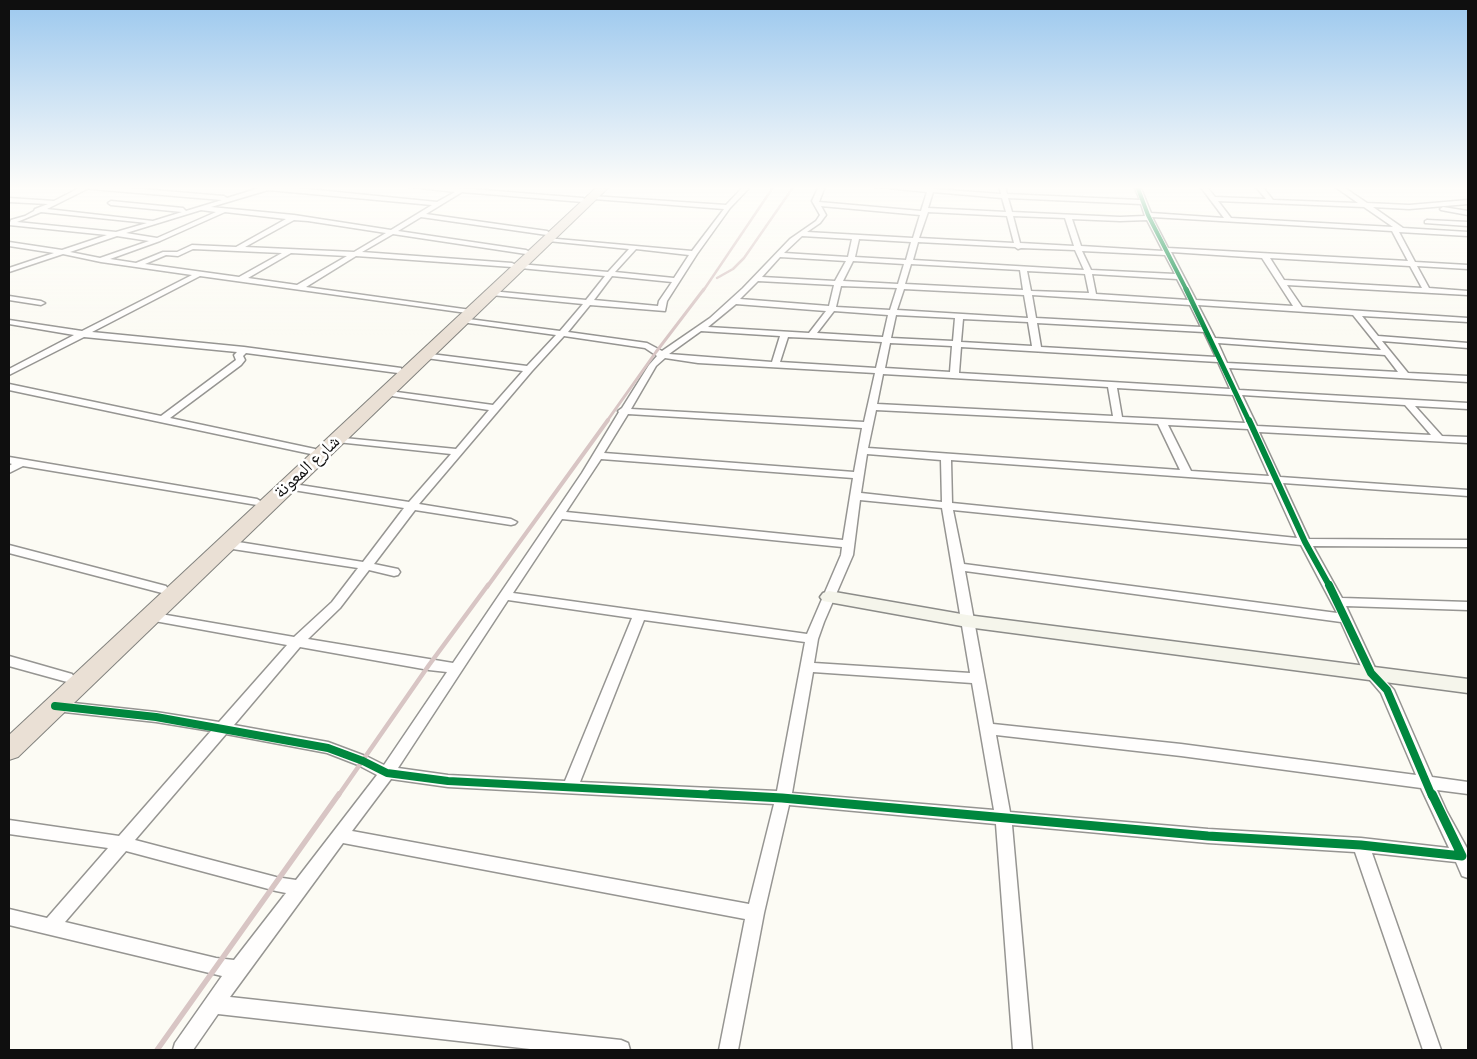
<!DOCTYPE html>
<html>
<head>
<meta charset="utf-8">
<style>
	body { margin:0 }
	#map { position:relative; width:1477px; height:1059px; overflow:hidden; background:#fcfbf4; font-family:Literata,serif }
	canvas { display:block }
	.frame { position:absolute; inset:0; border:10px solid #0f0f0f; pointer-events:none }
</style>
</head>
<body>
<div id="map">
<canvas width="1477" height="1059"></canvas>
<div class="frame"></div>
</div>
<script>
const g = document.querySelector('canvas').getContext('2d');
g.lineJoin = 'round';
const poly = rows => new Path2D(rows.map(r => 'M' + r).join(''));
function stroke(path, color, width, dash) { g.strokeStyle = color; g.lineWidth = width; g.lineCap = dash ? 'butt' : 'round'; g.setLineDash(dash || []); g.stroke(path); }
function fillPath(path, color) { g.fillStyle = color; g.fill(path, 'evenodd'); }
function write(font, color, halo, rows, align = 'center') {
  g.font = font + ' Literata,"Noto Naskh Arabic",serif'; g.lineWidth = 5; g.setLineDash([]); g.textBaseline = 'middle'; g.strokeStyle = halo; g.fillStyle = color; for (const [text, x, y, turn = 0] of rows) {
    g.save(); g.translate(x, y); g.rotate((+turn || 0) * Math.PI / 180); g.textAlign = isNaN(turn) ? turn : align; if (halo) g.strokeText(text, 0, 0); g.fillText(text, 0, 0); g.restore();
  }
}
const street = poly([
	[105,186,224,196,227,198,266,186,277,186,437,202,455,192,403,186,434,186,583,198,586,200,583,202,462,192,426,214,547,231,550,233,547,235,421,217,398,231,526,250,530,252,526,254,393,234,362,252,512,263,516,265,512,267,356,256,306,287,471,310,475,312,474,314,200,276,92,332,244,347,401,368,402,370,398,373,246,353,243,356,245,360,241,365,170,418,315,449,316,451,311,454,9,390,9,384,161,416,236,360,234,355,237,352,84,337,9,375,9,369,74,335,9,324,9,320,82,331,192,275,101,262,63,254,9,272,9,268,54,253,9,246,9,242,62,250,107,235,9,225,11,220,25,216,34,211,35,209,48,204,9,202,9,198,54,201,83,186,105,186],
	[89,188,91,189,222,200,186,211,183,208,111,201,108,203,111,205,182,212,153,221,47,209,89,188],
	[268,190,432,205,391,230,294,215,211,207,268,190],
	[201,210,216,212,157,238,126,233,201,210],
	[41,212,147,223,116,232,17,222,41,212],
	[225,212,286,219,236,247,192,245,177,252,163,252,136,263,110,259,160,241,225,212],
	[294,220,308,221,386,233,354,252,245,247,294,220],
	[117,236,149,241,100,258,70,252,117,236],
	[193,249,282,253,239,277,145,264,166,255,178,256,193,249],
	[291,253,347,256,297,285,248,278,291,253],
	[744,186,751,186,730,208,697,254,667,301,665,311,590,305,568,332,647,343,662,351,710,318,743,288,790,239,816,221,820,215,812,201,819,186,825,186,819,202,921,211,927,192,869,186,928,188,929,186,935,186,934,189,1001,194,999,186,1005,186,1007,194,1140,200,1134,186,1140,186,1151,213,1224,218,1200,186,1206,186,1215,197,1266,199,1255,186,1262,186,1273,200,1358,203,1334,186,1342,186,1367,203,1409,205,1468,200,1468,204,1409,209,1373,207,1403,228,1468,232,1468,236,1399,232,1415,262,1468,265,1468,269,1417,266,1429,288,1468,291,1468,295,1287,285,1302,307,1468,318,1468,322,1362,316,1378,336,1468,343,1468,348,1382,341,1408,373,1468,376,1468,382,1229,368,1239,390,1468,403,1468,409,1415,406,1442,436,1468,437,1468,443,1259,432,1280,477,1468,490,1468,496,1283,483,1309,539,1468,540,1468,547,1313,546,1342,598,1468,602,1468,610,1346,606,1376,670,1394,690,1432,777,1468,782,1468,794,1437,790,1447,812,1468,850,1468,878,1462,876,1456,862,1372,853,1441,1050,1423,1050,1355,852,1208,843,1012,825,1032,1050,1013,1050,996,824,789,805,764,913,738,1050,719,1050,745,919,343,843,230,997,621,1040,628,1043,630,1050,539,1050,218,1014,193,1050,173,1050,175,1043,222,976,9,925,9,909,47,918,108,848,9,834,9,820,119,836,211,731,156,722,55,711,50,710,48,706,50,702,55,701,156,712,219,722,287,645,149,620,145,619,143,616,145,613,149,612,294,637,332,602,358,568,226,548,220,544,222,542,226,540,363,562,404,508,287,489,282,486,283,484,287,483,409,502,451,454,337,442,334,441,332,439,334,437,456,449,489,410,385,395,380,392,382,390,493,405,523,371,426,358,422,355,423,353,527,366,556,335,461,322,457,320,461,318,560,331,583,304,491,295,487,293,491,291,586,300,605,276,520,268,516,266,520,264,608,272,629,249,548,241,545,239,546,238,692,251,724,209,594,199,591,197,592,196,726,205,744,186],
	[933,192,1002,198,1006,212,928,208,933,192],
	[1008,198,1141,204,1145,216,1120,217,1012,212,1008,198],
	[1218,201,1364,207,1393,227,1231,218,1218,201],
	[821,206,920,215,913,238,807,232,820,223,826,215,821,206],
	[928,212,1007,216,1014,243,919,238,928,212],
	[1013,216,1065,218,1074,246,1020,243,1013,216],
	[1152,217,1392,231,1408,261,1168,248,1152,217],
	[1072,219,1120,221,1147,220,1163,251,1081,246,1072,219],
	[802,236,852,239,848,257,784,253,802,236],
	[859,239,911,242,906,260,855,257,859,239],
	[918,242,1015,247,1018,249,1021,248,1075,250,1084,270,913,260,918,242],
	[636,249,689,255,674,278,615,272,636,249],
	[1082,251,1165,255,1175,274,1091,270,1082,251],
	[1171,252,1262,258,1293,306,1196,300,1171,252],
	[780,257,846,261,835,281,762,277,780,257],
	[1270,258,1410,266,1422,288,1284,280,1270,258],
	[853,261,904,264,898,284,843,281,853,261],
	[911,264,1020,270,1023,290,905,284,911,264],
	[1027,271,1085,274,1089,293,1031,291,1027,271],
	[1092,274,1177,279,1188,300,1096,294,1092,274],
	[612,276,672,282,659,301,658,306,594,300,612,276],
	[758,281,834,285,829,306,740,299,758,281],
	[841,286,897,288,890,310,836,307,841,286],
	[904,289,1024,295,1028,318,897,310,904,289],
	[1032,295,1190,305,1201,327,1036,318,1032,295],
	[736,304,826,311,809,333,708,327,736,304],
	[1198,305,1353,315,1381,350,1215,338,1198,305],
	[834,311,888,315,883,337,817,333,834,311],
	[896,315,955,318,953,341,891,338,896,315],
	[963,319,1028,322,1032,346,961,342,963,319],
	[1037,323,1204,332,1216,357,1041,347,1037,323],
	[701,331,780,336,772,362,669,354,701,331],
	[564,336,645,348,657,356,649,365,622,408,618,411,619,412,582,473,453,663,308,639,340,608,369,570,394,576,398,575,400,572,398,569,374,564,415,510,511,525,515,524,517,522,511,519,419,504,532,371,564,336],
	[788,337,811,338,882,342,876,368,780,362,788,337],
	[890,343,952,346,950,372,885,368,890,343],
	[1218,343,1385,355,1398,372,1227,363,1218,343],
	[961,347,1218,362,1230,389,959,373,961,347],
	[665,358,698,363,875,373,864,422,631,409,656,366,665,358],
	[883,374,1108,387,1113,416,877,404,883,374],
	[1117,388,1233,395,1245,423,1122,417,1117,388],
	[1242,395,1405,405,1431,435,1257,426,1242,395],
	[876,410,1158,424,1180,470,868,448,876,410],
	[628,414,862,428,854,472,604,453,628,414],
	[1168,425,1248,429,1269,476,1191,471,1168,425],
	[867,454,941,460,942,502,861,493,867,454],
	[601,459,853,478,843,540,566,512,601,459],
	[951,460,1272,483,1297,538,952,503,951,460],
	[860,500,942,508,970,673,814,663,818,639,824,622,853,555,860,500],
	[953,510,1301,545,1337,613,964,564,953,510],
	[562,519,842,547,841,555,807,634,513,593,562,519],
	[965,571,1341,622,1364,673,1381,693,1416,775,1181,744,993,724,965,571],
	[508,600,632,618,565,781,448,775,398,768,508,600],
	[644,620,805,642,777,791,580,782,644,620],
	[300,647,429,670,447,672,384,765,368,757,328,742,234,725,300,647],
	[813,672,972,683,994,810,792,793,813,672],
	[226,734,327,753,358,765,377,775,296,880,276,877,135,840,226,734],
	[996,735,1181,756,1421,788,1449,848,1361,838,1208,829,1010,812,996,735],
	[391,779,448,787,774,804,749,904,352,831,391,779],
	[126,851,276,891,286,893,234,960,216,958,65,922,126,851],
	[1443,207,1468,211,1468,215,1441,210,1440,209,1443,207],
	[1427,220,1468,222,1468,226,1425,223,1425,221,1427,220],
	[9,296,41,301,45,303,41,305,9,300,9,296],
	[9,457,257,499,262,502,257,505,23,466,9,473,9,466,12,464,9,463,9,457],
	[9,545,166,586,168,589,162,593,9,553,9,545],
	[9,656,72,674,74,677,72,680,67,682,9,666,9,656]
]);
const secondary = poly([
	[829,591,967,615,1468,679,1468,693,967,627,823,601,820,597,823,593,829,591]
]);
const highway = poly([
	[598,186,610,186,18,757,9,760,9,735,598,186]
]);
const railFar4 = poly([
	[717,278,733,269,744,258,794,186],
	[703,291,774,186]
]);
const railFar3 = poly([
	[607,421,656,352,704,289]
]);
const railFar2 = poly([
	[487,587,608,420]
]);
const railFar1 = poly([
	[338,796,429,665,488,585]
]);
const rail = poly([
	[157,1050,339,794]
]);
const cyclewayFar4 = poly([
	[1137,186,1148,215,1187,291]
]);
const cyclewayFar3 = poly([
	[1186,289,1249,421]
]);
const cyclewayFar2 = poly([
	[1249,420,1305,542,1330,587]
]);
const cyclewayFar1 = poly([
	[1329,585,1371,673,1387,690,1432,796],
	[55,706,156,717,328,748,363,761,387,773,448,781,736,796]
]);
const cycleway = poly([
	[711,794,782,798,1208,836,1361,845,1462,856,1432,794]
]);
const streetNames = [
	["شارع المعونة",307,467,-43]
];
stroke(street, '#969592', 3);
stroke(secondary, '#8c8c89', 3);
stroke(highway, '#83837f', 2);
fillPath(street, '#fffefd');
fillPath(secondary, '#f5f5eb');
fillPath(highway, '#eae0d5');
stroke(railFar4, '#d8c5c4', 2.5);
stroke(railFar3, '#d8c5c4', 3);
stroke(railFar2, '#d8c5c4', 4);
stroke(railFar1, '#d8c5c4', 4.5);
stroke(rail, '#d8c5c4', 5.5);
stroke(cyclewayFar4, '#00873e', 4);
stroke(cyclewayFar3, '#00873e', 5);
stroke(cyclewayFar2, '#00873e', 6);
stroke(cyclewayFar1, '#00873e', 8);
stroke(cycleway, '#00873e', 9);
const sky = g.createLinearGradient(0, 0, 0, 335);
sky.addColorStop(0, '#9cc8ee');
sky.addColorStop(0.56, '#fefdfa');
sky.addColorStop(1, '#fefdfa00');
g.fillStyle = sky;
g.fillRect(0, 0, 1477, 335);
write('18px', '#0f0f0f', '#fff', streetNames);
</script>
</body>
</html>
